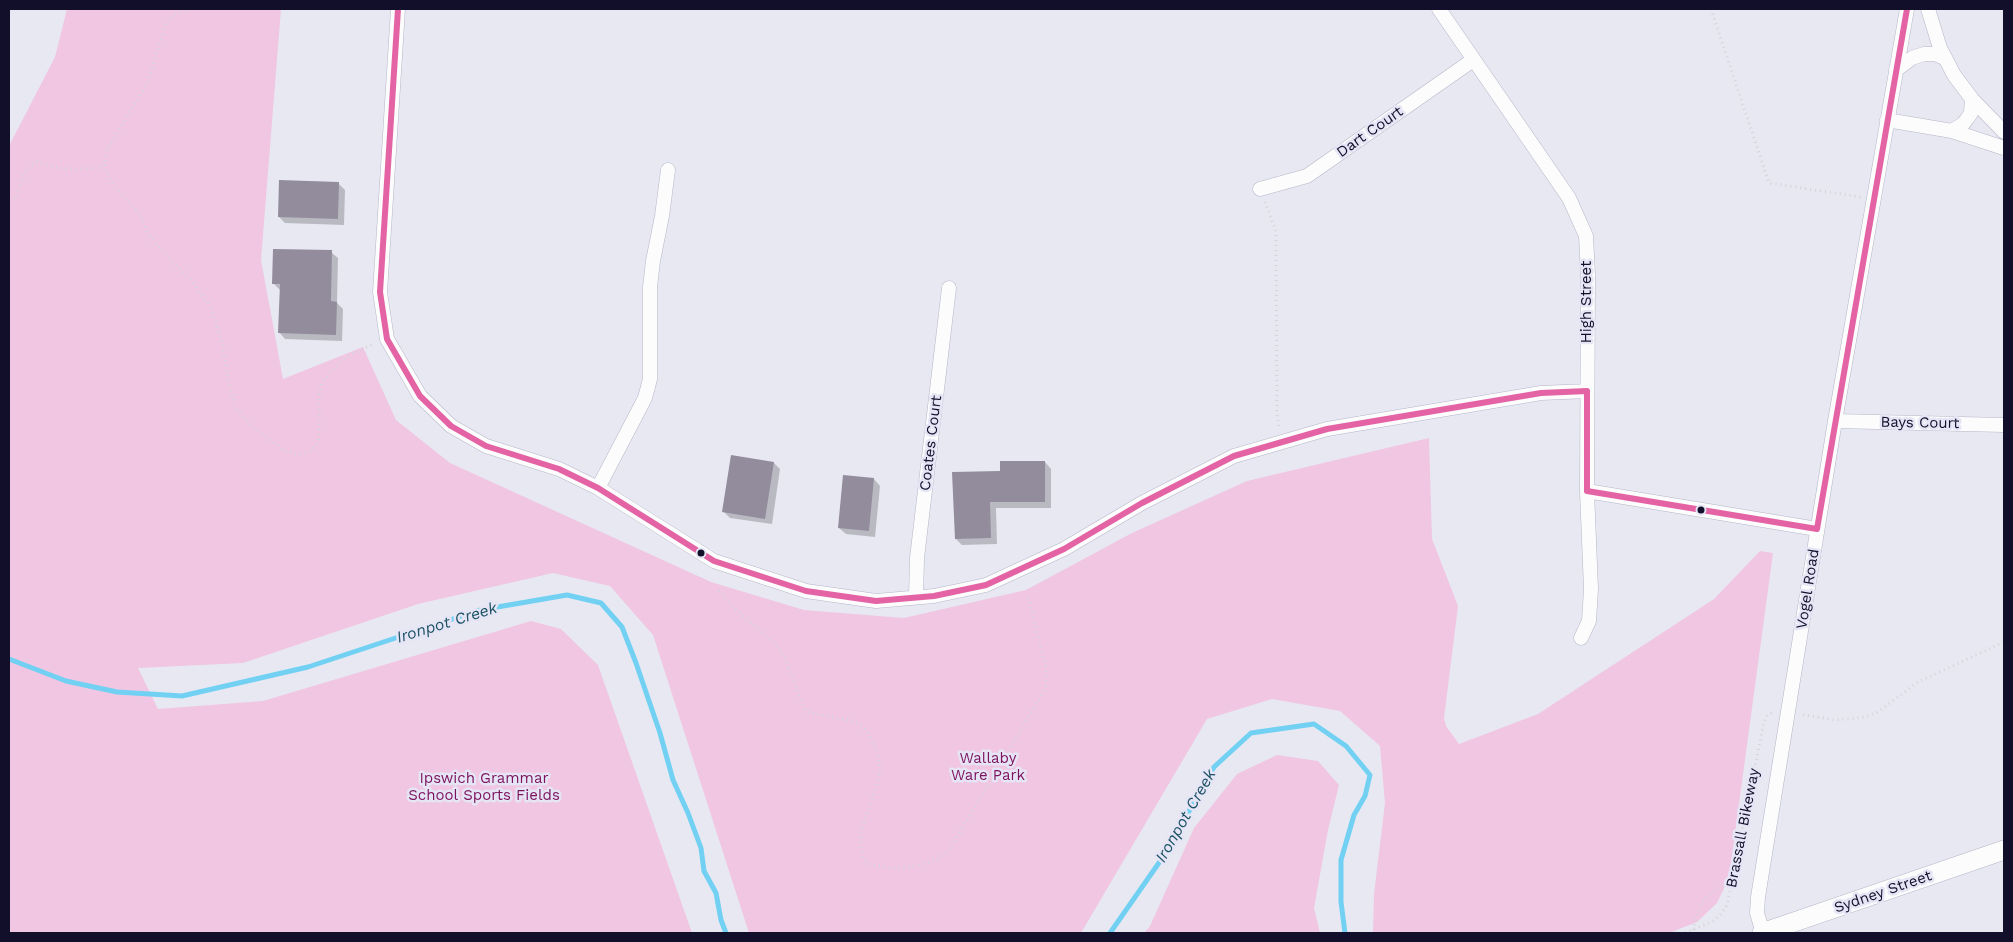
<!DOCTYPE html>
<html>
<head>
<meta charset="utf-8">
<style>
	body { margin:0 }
	#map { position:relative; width:2013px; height:942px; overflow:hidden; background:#e8e8f2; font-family:"Work Sans",sans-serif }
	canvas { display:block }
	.frame { position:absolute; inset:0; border:10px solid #110f2a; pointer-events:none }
</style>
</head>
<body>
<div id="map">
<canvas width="2013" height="942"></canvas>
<div class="frame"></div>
</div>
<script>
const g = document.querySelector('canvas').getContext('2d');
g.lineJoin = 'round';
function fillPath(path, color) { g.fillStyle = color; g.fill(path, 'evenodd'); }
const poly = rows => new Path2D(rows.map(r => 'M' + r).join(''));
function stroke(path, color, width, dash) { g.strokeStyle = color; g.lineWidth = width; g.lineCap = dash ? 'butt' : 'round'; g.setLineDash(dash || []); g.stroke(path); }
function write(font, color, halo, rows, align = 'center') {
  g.font = font + ' "Work Sans",sans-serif'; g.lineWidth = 5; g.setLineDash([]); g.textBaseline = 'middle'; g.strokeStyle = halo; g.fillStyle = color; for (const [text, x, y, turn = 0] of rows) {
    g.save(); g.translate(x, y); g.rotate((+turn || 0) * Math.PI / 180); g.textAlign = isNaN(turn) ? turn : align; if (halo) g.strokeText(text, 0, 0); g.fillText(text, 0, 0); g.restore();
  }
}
const green = poly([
	[67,9,281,9,261,260,283,379,363,347,396,420,450,463,711,582,804,610,904,618,1026,590,1132,533,1247,481,1429,438,1432,539,1458,606,1444,718,1446,726,1459,744,1538,714,1714,599,1760,551,1773,553,1729,878,1717,903,1697,922,1669,933,1373,933,1374,894,1385,803,1380,746,1340,711,1272,699,1207,719,1081,933,749,933,653,635,610,586,553,573,418,604,243,663,138,668,158,709,263,701,531,621,561,629,598,665,692,933,9,933,9,146,55,57],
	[1277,755,1318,761,1339,785,1328,830,1314,908,1320,933,1144,933,1150,926,1194,828,1237,774]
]);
const shadow = poly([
	[338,183,345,190,344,225,285,223,279,217],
	[331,252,338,258,337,303,343,309,342,341,285,339,279,332,281,291,273,283],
	[1045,462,1051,469,1051,508,996,508,997,544,962,545,956,539,1001,472],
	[774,463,780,469,772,524,730,518,723,511],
	[874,479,880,486,875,537,846,534,839,528]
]);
const stream = poly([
	[9,659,66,681,117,692,182,696,308,667,480,610,567,595,601,603,622,627,636,663,660,733,673,780,688,813,701,848,704,871,716,893,721,920,726,933],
	[1110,933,1163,857,1214,767,1251,733,1314,724,1346,746,1370,775,1365,796,1354,815,1341,860,1341,902,1345,933]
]);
const building = poly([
	[279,180,339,182,338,219,278,217],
	[273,249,332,250,331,301,337,302,336,335,278,333,280,284,272,284],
	[731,455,774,462,765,519,722,512],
	[1000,461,1045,461,1045,502,990,502,991,538,955,539,952,472,1000,471],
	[843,475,874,478,869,531,838,528]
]);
const path = poly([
	[190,9,178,12,171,17,165,26,147,84,106,151,104,166,109,177,113,185,140,214,147,232,154,242,193,282,211,308,221,339,231,392,237,409,248,423,283,450,296,454,304,453,311,451,316,445,319,438,319,393,322,382,346,357,375,343],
	[1711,9,1769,183,1861,197],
	[9,198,15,199,25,172,37,162,64,169,92,169,104,166],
	[1265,202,1276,231,1277,414,1279,428],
	[719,590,736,610,776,644,785,658,805,711,810,713,854,721,862,726,868,733,876,749,880,764,879,779,861,832,861,851,863,858,869,864,890,868,911,867,936,860,948,852,1044,691,1046,684,1046,668,1028,595],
	[1803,715,1835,720,1865,717,1878,712,1918,682,2004,642],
	[1693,930,1701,904,1707,896,1723,885,1732,883],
	[1685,933,1713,921,1721,914,1727,905,1764,722,1767,716,1774,711]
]);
const minor = poly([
	[398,9,380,292,387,339,420,396,451,426,486,446,559,469,598,488,714,561,806,591,876,601,934,596,986,585,1064,549,1142,503,1234,456,1327,429,1541,393,1587,391],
	[1439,9,1569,198,1586,236,1588,275,1587,491,1591,589,1589,621,1581,638],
	[1928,9,1940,48,1954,75,1972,99,2004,132],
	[1896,70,1912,58,1924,54,1935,54,1946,59],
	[1887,120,1952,131,2004,148],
	[1952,131,1963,124,1967,119,1971,113,1972,99],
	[1260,189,1307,176,1473,60],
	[1835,421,2004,425],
	[598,488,645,398,650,379,650,287,653,261,662,216,668,170],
	[1587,491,1817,529],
	[916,597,917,558,949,288],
	[1763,933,1757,913,1758,897,1835,421,1907,9]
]);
const secondary = poly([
	[1762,933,2004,850]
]);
const bus1 = poly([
	[398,9,380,292,387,339,420,396,451,426,486,446,559,469,598,488,714,561,806,591,876,601,934,596,986,585,1064,549,1142,503,1234,456,1327,429,1541,393,1587,391],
	[1587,391,1587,491],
	[1587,491,1817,529],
	[1817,529,1907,9]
]);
const markers = [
	[1701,510,4.5,"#110f2a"],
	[701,553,4.5,"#110f2a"]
];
const streetNames = [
	["Dart Court",1370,132,-35],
	["High Street",1587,302,-90],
	["Bays Court",1920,423,1],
	["Coates Court",931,443,-83],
	["Vogel Road",1808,589,-81],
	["Brassall Bikeway",1743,828,-79],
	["Sydney Street",1883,892,-19]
];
const parkNames = [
	["Wallaby",988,759],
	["Ware Park",988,776],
	["Ipswich Grammar",484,779],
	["School Sports Fields",484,796]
];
const waterNames = [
	["Ironpot Creek",447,623,-17],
	["Ironpot Creek",1186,816,-60]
];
fillPath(green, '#f0c6e3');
fillPath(shadow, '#0003');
stroke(stream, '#72d1f2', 5);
fillPath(building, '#928c9d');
stroke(minor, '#b6b6c8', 15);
stroke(secondary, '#b6b6c8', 20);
stroke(path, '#d4d4d7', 3, [1, 4]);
stroke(minor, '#fcfcfd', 14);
stroke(secondary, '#fcfcfd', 19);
stroke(bus1, '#e463a4', 6);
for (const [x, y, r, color] of markers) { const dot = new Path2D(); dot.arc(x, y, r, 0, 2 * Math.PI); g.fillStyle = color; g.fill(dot); stroke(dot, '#e5e5f5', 2); }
write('15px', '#110f2a', '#e5e5f5', streetNames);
write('15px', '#7d125d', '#e5e5f5', parkNames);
write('italic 16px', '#1c5264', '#e5e5f5', waterNames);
</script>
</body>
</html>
